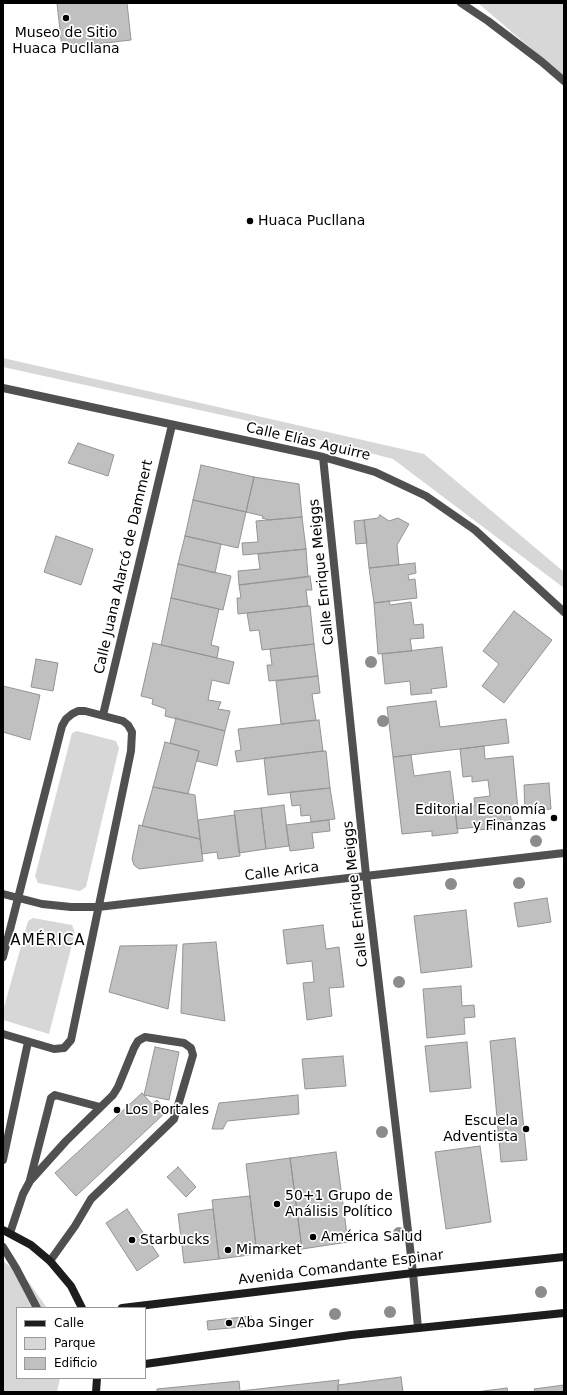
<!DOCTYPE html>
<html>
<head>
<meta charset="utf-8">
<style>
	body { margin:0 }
	#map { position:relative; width:567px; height:1395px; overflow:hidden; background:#fff; font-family:"DejaVu Sans",sans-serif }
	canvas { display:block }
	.frame { position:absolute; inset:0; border:4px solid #000; pointer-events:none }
	.legend { position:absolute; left:16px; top:1307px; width:130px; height:72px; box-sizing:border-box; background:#fff; border:1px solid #999; margin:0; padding:5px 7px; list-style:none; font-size:12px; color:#000 }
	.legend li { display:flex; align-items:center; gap:8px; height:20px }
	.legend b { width:20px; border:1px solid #999 }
</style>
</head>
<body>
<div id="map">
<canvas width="567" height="1395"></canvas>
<div class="frame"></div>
<ul class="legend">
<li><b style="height:5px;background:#1d1d1d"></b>Calle</li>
<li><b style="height:11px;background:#d7d7d7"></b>Parque</li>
<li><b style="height:11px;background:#c0c0c0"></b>Edificio</li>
</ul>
</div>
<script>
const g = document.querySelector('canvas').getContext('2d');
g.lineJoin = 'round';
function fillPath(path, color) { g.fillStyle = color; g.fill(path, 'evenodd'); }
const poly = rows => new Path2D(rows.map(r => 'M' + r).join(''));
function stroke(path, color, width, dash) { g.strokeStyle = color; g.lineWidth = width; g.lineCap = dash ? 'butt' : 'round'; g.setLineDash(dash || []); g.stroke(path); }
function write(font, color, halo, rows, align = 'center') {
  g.font = font + ' "DejaVu Sans",sans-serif'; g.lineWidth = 3.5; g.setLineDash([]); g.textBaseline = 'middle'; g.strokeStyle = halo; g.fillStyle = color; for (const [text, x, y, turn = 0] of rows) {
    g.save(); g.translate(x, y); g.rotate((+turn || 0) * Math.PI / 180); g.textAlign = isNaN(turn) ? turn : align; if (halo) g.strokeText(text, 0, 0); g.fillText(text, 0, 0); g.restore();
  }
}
const green = poly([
	[478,3,564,3,564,77],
	[3,358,424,454,564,572,564,588,393,459,240,419,3,367],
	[77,731,116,741,119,748,86,887,80,891,38,883,35,876,72,733],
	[33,918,72,925,75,933,49,1034,3,1020,3,1011,28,921],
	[3,1261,28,1281,47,1308,17,1308,17,1378,60,1378,57,1392,3,1392]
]);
const building = poly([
	[57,3,127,3,131,40,62,48,57,3],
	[78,443,114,455,108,476,68,463,78,443],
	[201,465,254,477,246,512,193,500,201,465],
	[254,477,299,484,302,517,269,520,262,518,263,516,246,512,254,477],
	[193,500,246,512,238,548,185,536,193,500],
	[380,515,389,521,398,518,409,524,397,545,399,565,369,568,364,520,378,518,380,515],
	[302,517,306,549,243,555,242,543,258,542,256,521,302,517],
	[364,520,367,543,356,544,354,521,364,520],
	[56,536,93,549,81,585,44,572,56,536],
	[185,536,221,544,215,573,178,564,185,536],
	[306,549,308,577,239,585,238,571,260,569,258,554,306,549],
	[415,563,416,573,408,575,409,580,415,579,417,598,374,603,369,568,415,563],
	[178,564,231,576,223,610,171,598,178,564],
	[310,576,312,590,306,590,308,606,238,614,237,598,241,598,239,585,310,576],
	[171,598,219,609,211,645,219,647,217,658,161,645,171,598],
	[389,601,390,605,411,602,414,625,423,624,424,638,410,639,412,651,378,654,374,603,389,601],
	[308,606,310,606,314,644,262,650,259,630,250,631,247,613,308,606],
	[514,611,552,640,504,703,482,686,499,664,483,651,514,611],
	[153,643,234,662,229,684,212,680,208,700,221,702,218,709,230,711,225,731,165,716,166,709,152,704,153,699,141,696,153,643],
	[314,644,318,676,269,681,267,665,272,665,270,649,314,644],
	[442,647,447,687,431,689,432,693,411,695,410,681,385,684,382,654,442,647],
	[36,659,58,663,53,691,31,687,36,659],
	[318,676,320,693,312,694,316,720,281,724,276,681,318,676],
	[3,686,40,695,30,740,3,732,3,686],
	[436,701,440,727,506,719,509,743,393,757,387,707,436,701],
	[176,718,225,731,217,766,197,761,199,751,170,743,176,718],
	[319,720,323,751,237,762,235,751,241,750,238,729,319,720],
	[165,742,199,751,188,794,153,787,165,742],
	[484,746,485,759,513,756,518,810,510,811,512,827,477,830,477,827,457,829,455,808,475,806,474,798,490,796,488,780,472,782,472,776,463,777,460,749,484,746],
	[323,751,326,751,330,788,268,795,264,758,323,751],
	[411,755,414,776,450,771,458,833,432,836,432,831,402,834,393,757,411,755],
	[549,783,551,809,525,811,524,785,549,783],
	[153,787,195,795,200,839,142,826,153,787],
	[330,788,335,819,311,822,310,815,301,816,300,805,292,806,290,792,330,788],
	[284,805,289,846,266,849,261,808,284,805],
	[261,808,266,849,239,853,234,811,261,808],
	[235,815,240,856,218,859,217,852,202,854,198,820,235,815],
	[329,820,330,831,312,833,314,848,290,851,286,825,329,820],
	[139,825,200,839,203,861,139,869,134,865,132,859,139,825],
	[547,898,551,922,518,927,514,903,547,898],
	[466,910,472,967,421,973,414,916,466,910],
	[323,925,326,949,339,947,344,987,329,988,332,1016,307,1020,303,983,314,982,312,961,287,964,283,930,323,925],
	[216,942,225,1021,181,1013,183,944,216,942],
	[177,945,168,1009,109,992,120,946,177,945],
	[461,986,462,1006,474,1005,475,1017,464,1018,465,1034,427,1038,423,989,461,986],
	[515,1038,527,1160,501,1162,490,1041,515,1038],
	[467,1042,471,1088,430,1092,425,1046,467,1042],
	[155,1047,179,1052,169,1100,144,1095,155,1047],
	[343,1056,346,1086,305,1089,302,1059,343,1056],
	[142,1093,152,1104,157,1100,167,1111,76,1196,55,1173,142,1093],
	[298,1095,299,1114,227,1121,223,1129,212,1129,219,1103,298,1095],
	[480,1146,491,1222,446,1229,435,1152,480,1146],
	[336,1152,348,1242,302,1249,290,1158,336,1152],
	[290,1158,302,1249,257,1254,246,1164,290,1158],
	[178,1167,196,1187,186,1197,167,1177,178,1167],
	[250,1196,257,1254,219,1259,212,1200,250,1196],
	[127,1209,159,1256,137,1271,106,1223,127,1209],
	[213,1209,219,1259,184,1263,178,1214,213,1209],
	[251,1316,252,1326,208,1330,207,1321,251,1316],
	[401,1377,403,1392,338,1392,338,1385,401,1377],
	[339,1380,338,1385,338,1392,157,1392,157,1389,239,1381,240,1391,339,1380],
	[564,1385,564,1392,535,1392,534,1389,564,1385],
	[507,1388,508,1392,476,1392,507,1388]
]);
const lane = poly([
	[30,1180,51,1098,55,1095,100,1107],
	[10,1233,23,1194,30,1181,66,1141,113,1095,118,1087,134,1048,138,1041,145,1037,184,1043,191,1048,193,1055,174,1119,91,1199,75,1226,50,1261],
	[3,1247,16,1268,37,1308]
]);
const street = poly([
	[461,3,488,21,542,62,564,81],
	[3,388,323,457,375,472,426,496,475,530,564,612],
	[323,457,366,875,413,1273,418,1328],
	[103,715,172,425],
	[3,894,42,904,71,907,98,907,564,853],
	[3,957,62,726,66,719,72,714,78,711,85,711,123,721,128,725,132,732,131,751,71,1040,64,1048,54,1049,3,1034],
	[3,1160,28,1042]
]);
const secondary = poly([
	[3,1230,31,1245,50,1261,71,1286,82,1308],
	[122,1308,413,1273,564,1257],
	[145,1364,351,1335,564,1313],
	[96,1392,97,1378]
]);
const trees = [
	[371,662],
	[383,721],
	[536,841],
	[519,883],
	[451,884],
	[399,982],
	[382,1132],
	[399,1233],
	[541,1292],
	[390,1312],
	[335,1314]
];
const markers = [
	[66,18,4,"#000"],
	[250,221,4,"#000"],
	[554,818,4,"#000"],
	[117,1110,4,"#000"],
	[526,1129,4,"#000"],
	[277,1204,4,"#000"],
	[313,1237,4,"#000"],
	[132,1240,4,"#000"],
	[228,1250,4,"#000"],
	[229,1323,4,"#000"]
];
const poiNames = [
	["Museo de Sitio",66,33,"center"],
	["Huaca Pucllana",66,49,"center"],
	["Huaca Pucllana",258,221],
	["Editorial Economía",546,810,"right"],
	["y Finanzas",546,826,"right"],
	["Los Portales",125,1110],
	["Escuela",518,1121,"right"],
	["Adventista",518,1137,"right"],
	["50+1 Grupo de",285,1196],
	["Análisis Político",285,1212],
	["América Salud",321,1237],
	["Starbucks",140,1240],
	["Mimarket",236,1250],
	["Aba Singer",237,1323]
];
const streetNames = [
	["Calle Elías Aguirre",308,442,13],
	["Calle Juana Alarcó de Dammert",124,567,-77],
	["Calle Enrique Meiggs",322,572,-96],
	["Calle Arica",282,872,-7],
	["Calle Enrique Meiggs",356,894,-96],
	["Avenida Comandante Espinar",341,1268,-7]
];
const neighbourhoodNames = [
	["AMÉRICA",48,941]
];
fillPath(green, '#d7d7d7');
fillPath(building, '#c0c0c0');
stroke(building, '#949494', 1);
stroke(lane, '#505050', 8);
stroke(street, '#505050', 8);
stroke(secondary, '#1d1d1d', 8);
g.fillStyle = '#8c8c8c';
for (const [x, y] of trees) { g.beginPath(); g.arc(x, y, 6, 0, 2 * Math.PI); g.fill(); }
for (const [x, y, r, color] of markers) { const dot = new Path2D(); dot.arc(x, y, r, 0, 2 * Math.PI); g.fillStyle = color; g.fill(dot); stroke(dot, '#fff', 1.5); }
write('14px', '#000', '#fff', poiNames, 'left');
write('14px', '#000', '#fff', streetNames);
g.letterSpacing = '1px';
write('15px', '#000', '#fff', neighbourhoodNames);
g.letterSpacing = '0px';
</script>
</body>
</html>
